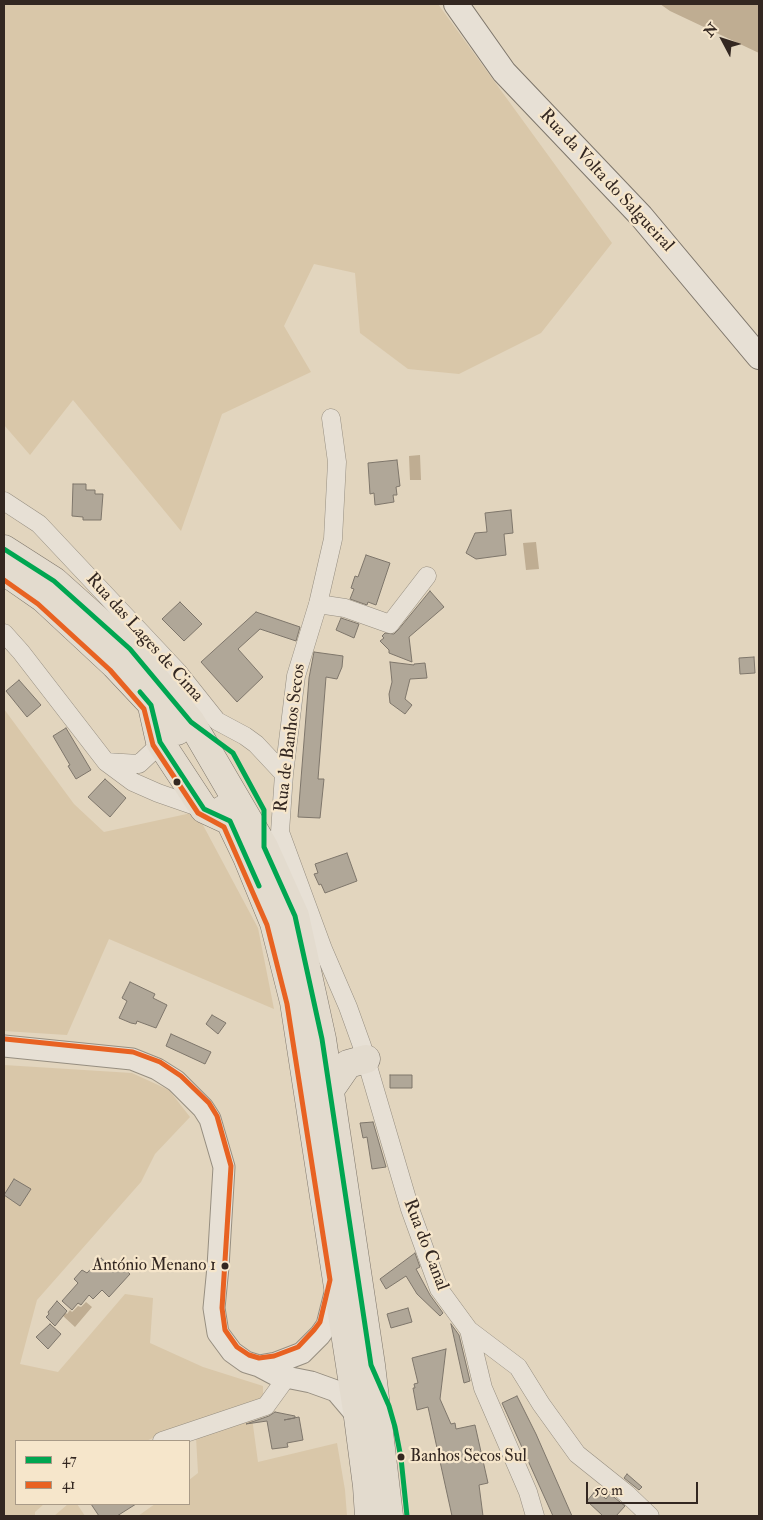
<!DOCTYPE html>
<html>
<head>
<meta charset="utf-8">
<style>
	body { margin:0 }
	#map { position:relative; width:763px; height:1520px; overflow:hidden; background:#e2d5be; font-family:"IM FELL Double Pica",serif }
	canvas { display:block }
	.frame { position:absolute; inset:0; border:5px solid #332721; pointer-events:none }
	.legend { position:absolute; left:15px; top:1440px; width:175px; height:65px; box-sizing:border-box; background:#f6e6cb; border:1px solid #a89a87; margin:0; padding:6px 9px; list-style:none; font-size:15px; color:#332721 }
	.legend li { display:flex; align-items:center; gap:10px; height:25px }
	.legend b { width:25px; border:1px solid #a89a87 }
	.north { position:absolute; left:698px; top:15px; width:50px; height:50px; -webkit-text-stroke:4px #f6e6cb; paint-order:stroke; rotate:310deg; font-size:14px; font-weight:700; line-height:20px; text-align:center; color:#332721 }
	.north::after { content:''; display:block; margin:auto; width:18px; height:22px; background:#332721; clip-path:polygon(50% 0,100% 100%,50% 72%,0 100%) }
	.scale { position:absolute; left:586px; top:1482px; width:112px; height:22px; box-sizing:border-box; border:2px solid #332721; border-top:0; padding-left:6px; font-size:15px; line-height:18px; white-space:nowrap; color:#332721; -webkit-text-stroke:4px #f6e6cb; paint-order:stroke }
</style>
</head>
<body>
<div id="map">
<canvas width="763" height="1520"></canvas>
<div class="frame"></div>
<ul class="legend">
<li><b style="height:6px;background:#00a651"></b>47</li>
<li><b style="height:6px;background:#e86222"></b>41</li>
</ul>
<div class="north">N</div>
<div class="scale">50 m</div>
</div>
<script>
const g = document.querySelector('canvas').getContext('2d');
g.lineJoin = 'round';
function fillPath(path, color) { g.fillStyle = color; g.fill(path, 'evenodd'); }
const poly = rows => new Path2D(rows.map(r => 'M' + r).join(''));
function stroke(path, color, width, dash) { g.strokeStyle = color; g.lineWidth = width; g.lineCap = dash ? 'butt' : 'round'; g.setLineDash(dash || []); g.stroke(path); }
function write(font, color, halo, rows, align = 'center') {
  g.font = font + ' "IM FELL Double Pica",serif'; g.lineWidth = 4.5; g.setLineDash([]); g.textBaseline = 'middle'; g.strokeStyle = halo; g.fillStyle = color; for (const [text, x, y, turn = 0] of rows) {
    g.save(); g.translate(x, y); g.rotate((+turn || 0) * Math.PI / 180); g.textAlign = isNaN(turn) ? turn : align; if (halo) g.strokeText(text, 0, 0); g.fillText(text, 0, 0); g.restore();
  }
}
const green = poly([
	[4,4,438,4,612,243,541,333,459,374,408,369,360,333,355,273,314,264,284,326,311,372,222,414,181,531,73,400,30,455,4,425],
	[4,709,74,804,104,832,196,812,258,928,274,1009,109,939,67,1035,4,1031],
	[4,1065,132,1073,169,1090,190,1117,155,1154,141,1182,37,1300,20,1364,58,1372,125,1294,153,1298,150,1343,203,1367,263,1386,263,1401,160,1435,146,1441,16,1441,16,1504,44,1504,35,1512,35,1516,4,1516],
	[252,1418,258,1462,337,1443,345,1490,347,1516,138,1516,155,1504,189,1504,189,1480,198,1473,196,1437],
	[68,1504,77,1504,85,1516,54,1516]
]);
const water = poly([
	[660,4,759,4,759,53,670,11],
	[420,455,421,480,410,480,409,456],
	[536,542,539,569,526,570,523,543],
	[86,1302,92,1307,75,1327,62,1315,65,1312,67,1314,70,1310,72,1312,78,1306,81,1307]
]);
const building = poly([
	[397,460,400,486,396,487,397,495,393,495,394,502,375,505,374,493,370,494,368,463,397,460],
	[73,484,86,484,86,490,95,490,95,494,103,494,101,520,83,520,83,517,72,516,73,484],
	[511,510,513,533,504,534,506,555,476,559,466,553,475,533,487,532,485,513,511,510],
	[366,555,390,563,376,605,368,602,367,605,350,599,354,589,351,588,355,576,358,577,366,555],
	[430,591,444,607,409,637,412,662,389,653,389,650,380,641,384,638,382,636,385,633,394,634,398,630,430,591],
	[180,602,202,624,184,641,162,619,180,602],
	[256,612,300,627,296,641,260,629,238,649,263,677,237,702,201,662,256,612],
	[341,618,359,624,354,638,336,630,341,618],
	[314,652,343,656,342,667,337,679,326,677,318,779,324,779,320,818,298,817,309,678,314,652],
	[754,657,755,673,740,674,739,658,754,657],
	[390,662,414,665,414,664,425,663,427,678,410,679,405,699,412,705,405,714,390,703,389,694,392,682,390,662],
	[19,680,41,705,27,717,6,691,19,680],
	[66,728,91,770,76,779,68,766,70,765,53,736,66,728],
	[105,779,126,798,110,817,88,797,105,779],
	[347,853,357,881,325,893,321,884,319,885,314,874,318,873,315,864,347,853],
	[130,982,155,994,153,998,167,1005,156,1028,137,1021,136,1024,131,1023,119,1018,127,1001,122,998,130,982],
	[212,1015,226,1023,218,1034,206,1024,212,1015],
	[171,1034,211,1052,205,1064,166,1046,171,1034],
	[390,1075,412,1075,412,1088,390,1088,390,1075],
	[373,1122,386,1167,372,1169,367,1137,363,1138,360,1123,373,1122],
	[14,1179,31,1189,20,1206,4,1195,14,1179],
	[415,1253,420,1267,416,1269,430,1295,443,1313,440,1316,417,1294,406,1276,386,1289,380,1279,415,1253],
	[101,1258,110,1266,115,1260,130,1274,109,1297,102,1290,93,1299,89,1295,81,1305,78,1303,72,1310,62,1301,78,1283,74,1279,82,1270,87,1273,101,1258],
	[57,1301,67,1311,55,1326,46,1317,49,1314,48,1312,57,1301],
	[408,1308,412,1322,391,1328,387,1314,408,1308],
	[50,1324,61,1334,48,1349,36,1337,50,1324],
	[451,1324,459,1335,470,1381,464,1383,451,1324],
	[446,1349,440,1399,451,1424,455,1423,456,1429,475,1425,488,1483,479,1485,483,1516,452,1516,428,1407,417,1410,413,1388,415,1388,414,1384,418,1383,412,1358,446,1349],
	[517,1396,536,1434,572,1516,553,1516,502,1403,517,1396],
	[275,1412,295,1416,295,1418,284,1420,299,1417,303,1440,287,1443,288,1447,272,1449,267,1421,246,1424,269,1416,275,1412],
	[627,1474,642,1487,639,1490,624,1478,627,1474],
	[596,1490,606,1499,610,1494,625,1506,616,1516,603,1516,587,1501,596,1490],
	[91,1504,136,1504,117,1516,99,1516,91,1504]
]);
const minor = poly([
	[331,418,337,462,333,539,318,604,296,676,284,774,280,832,323,949,348,1007,362,1046,410,1209,439,1289,469,1330,518,1367,541,1404,577,1454,627,1494,650,1516],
	[4,501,39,524,178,672,217,721,245,736,256,744,284,774],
	[318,604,345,608,390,624,427,576],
	[4,633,21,652,106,762,133,782,158,793,204,809],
	[106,762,139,764,155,749,160,742],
	[469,1330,483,1388,528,1492,535,1516],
	[162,1441,266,1406,287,1377]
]);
const tertiary = poly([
	[4,1046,132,1059,157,1069,176,1081,203,1108,210,1119,224,1167,218,1267,214,1308,218,1333,232,1352,246,1362,259,1366,276,1375,311,1382,336,1391,358,1417],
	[259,1366,276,1363,302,1353,320,1335,327,1325,336,1289]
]);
const secondary = poly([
	[456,4,504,72,641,216,759,357]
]);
const trunk = poly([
	[4,549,54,581,130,649,191,722,264,847,295,916,322,1039,371,1365,389,1516],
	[4,571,43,598,115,665,177,731],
	[152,706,160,742,204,809,230,821],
	[224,809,247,857,274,923,294,1002,358,1417,367,1486,369,1516],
	[330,1090,348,1064,366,1059]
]);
const bus1 = poly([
	[4,549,54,581,130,649,191,722,233,753,264,810,264,847,295,916,322,1039,371,1365,389,1406,395,1427,401,1458,407,1516],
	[140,692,151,705,160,742,204,809,230,821,259,886]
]);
const bus2 = poly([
	[4,580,38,604,110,670,144,709,153,745,198,813,224,827,267,925,287,1004,330,1280,320,1322,314,1330,298,1347,274,1356,259,1358,249,1355,237,1347,225,1330,222,1308,231,1166,217,1116,209,1103,181,1076,160,1062,133,1052,5,1039]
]);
const markers = [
	[177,782,4.5,"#332721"],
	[225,1266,4.5,"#332721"],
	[401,1457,4.5,"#332721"]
];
const busNames = [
	["António Menano 1",216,1266],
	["Banhos Secos Sul",410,1457,"left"]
];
const streetNames = [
	["Rua da Volta do Salgueiral",606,181,47],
	["Rua das Lages de Cima",144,638,48],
	["Rua de Banhos Secos",291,738,-83],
	["Rua do Canal",425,1245,69]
];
fillPath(green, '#d9c7a9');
fillPath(water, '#bfad92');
fillPath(building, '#b0a798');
stroke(building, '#7e766b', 1);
stroke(minor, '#968e80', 19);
stroke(tertiary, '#968e80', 23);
stroke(secondary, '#7e766b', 26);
stroke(trunk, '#7e766b', 29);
stroke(minor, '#e7e0d5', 18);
stroke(tertiary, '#e7e0d5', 21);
stroke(secondary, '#e7e0d5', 24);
stroke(trunk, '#e3dbce', 28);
stroke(bus1, '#00a651', 5);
stroke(bus2, '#e86222', 5);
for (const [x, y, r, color] of markers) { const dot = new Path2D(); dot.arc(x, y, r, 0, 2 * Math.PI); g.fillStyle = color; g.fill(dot); stroke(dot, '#f6e6cb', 2); }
write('17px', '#332721', '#f6e6cb', busNames, 'right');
write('18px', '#332721', '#f6e6cb', streetNames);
</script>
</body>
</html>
